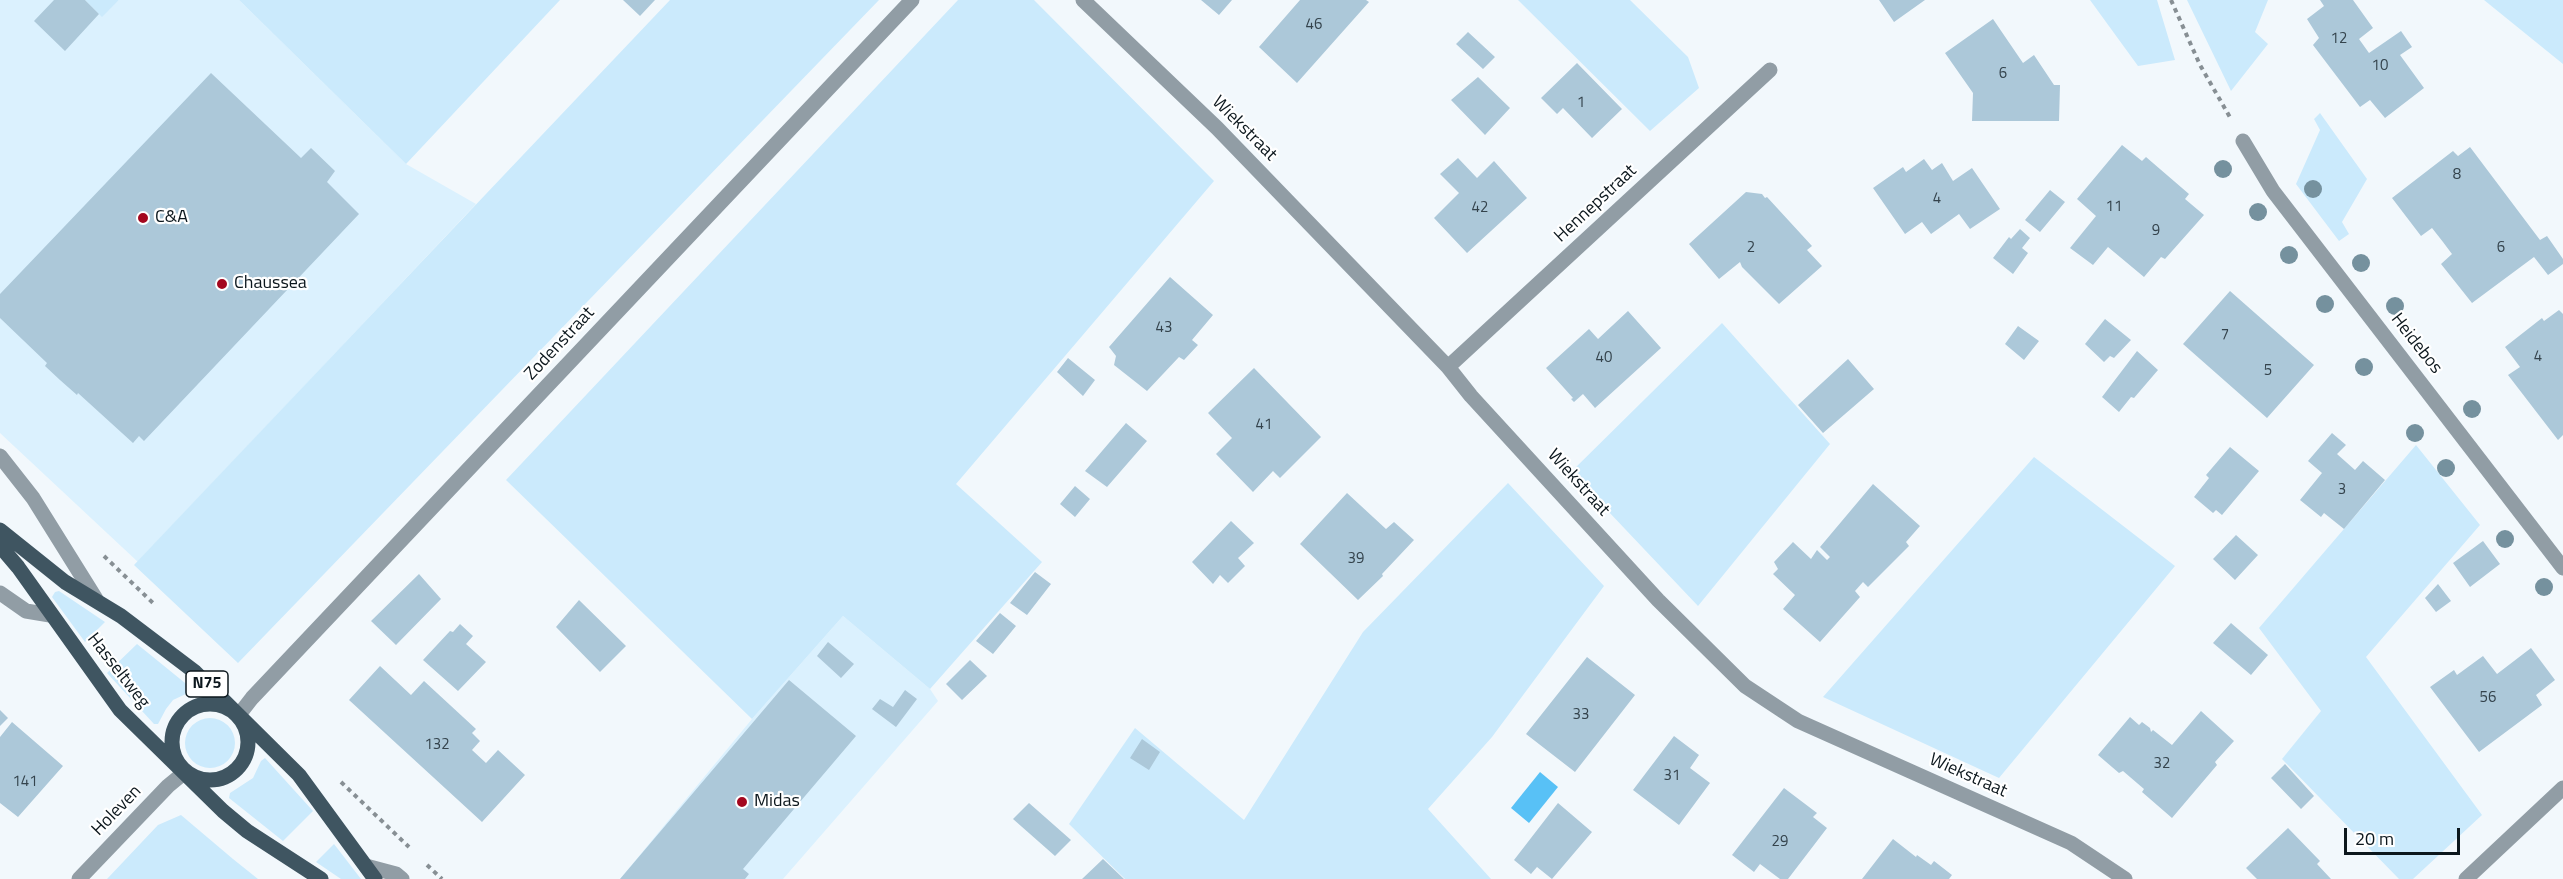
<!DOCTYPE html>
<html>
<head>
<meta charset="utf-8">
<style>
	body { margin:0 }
	#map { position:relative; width:2563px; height:879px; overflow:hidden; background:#f2f8fc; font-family:"Titillium Web",sans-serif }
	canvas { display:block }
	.scale { position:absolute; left:2344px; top:828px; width:116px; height:27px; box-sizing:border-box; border:3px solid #0c171d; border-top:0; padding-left:8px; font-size:18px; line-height:21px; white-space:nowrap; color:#0c171d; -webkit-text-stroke:4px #fff; paint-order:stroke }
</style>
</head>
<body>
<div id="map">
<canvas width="2563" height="879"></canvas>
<div class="scale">20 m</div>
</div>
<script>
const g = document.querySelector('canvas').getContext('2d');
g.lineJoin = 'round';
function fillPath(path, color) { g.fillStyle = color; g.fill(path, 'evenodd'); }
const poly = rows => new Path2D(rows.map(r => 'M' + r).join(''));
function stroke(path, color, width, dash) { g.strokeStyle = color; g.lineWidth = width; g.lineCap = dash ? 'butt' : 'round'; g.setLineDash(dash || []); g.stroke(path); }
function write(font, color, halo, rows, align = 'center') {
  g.font = font + ' "Titillium Web",sans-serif'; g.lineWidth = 4.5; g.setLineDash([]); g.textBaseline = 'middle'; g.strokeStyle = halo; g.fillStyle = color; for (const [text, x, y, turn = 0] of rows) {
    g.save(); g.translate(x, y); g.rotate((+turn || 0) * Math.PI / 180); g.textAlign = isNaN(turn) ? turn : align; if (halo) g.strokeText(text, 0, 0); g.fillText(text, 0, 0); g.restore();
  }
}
const built = poly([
	[0,0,85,0,102,16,119,0,239,0,406,164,476,204,138,562,0,433],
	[843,616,930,689,938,701,783,879,620,879,752,719]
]);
const green = poly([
	[85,0,119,0,102,17],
	[239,0,560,0,406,164],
	[670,0,879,0,238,663,134,565],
	[958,0,1034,0,1214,181,956,484,1042,562,930,689,843,616,752,719,506,480],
	[1518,0,1630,0,1688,57,1699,88,1650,131],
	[2090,0,2157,0,2175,60,2138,66],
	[2187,0,2268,0,2255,32,2268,44,2231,91],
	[2484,0,2563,0,2563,64],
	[2320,113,2367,179,2342,222,2349,234,2339,241,2296,184,2320,130,2314,119],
	[1722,323,1830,444,1698,606,1571,472],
	[2416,445,2480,525,2366,657,2482,815,2413,879,2399,879,2282,759,2321,711,2259,628],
	[2034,457,2175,566,1999,778,1823,697],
	[1508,483,1604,586,1492,737,1428,809,1491,879,1125,879,1069,824,1135,728,1244,820,1363,632],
	[59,591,105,622,85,642,52,597,55,592],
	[137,644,190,687,188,693,173,700,166,709,158,724,154,724,107,673],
	'185 743a25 25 0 1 1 50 0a25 25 0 1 1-50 0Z',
	[265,758,313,811,283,841,229,798,230,793,253,778,261,761],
	[181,815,233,859,258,879,107,879,158,825],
	[334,844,361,879,341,879,316,862]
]);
const water = poly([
	[1540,772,1558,787,1529,823,1511,808]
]);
const building = poly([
	[54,0,85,0,99,14,65,51,34,21],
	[623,0,655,0,640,16],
	[1201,0,1232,0,1219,15],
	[1300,0,1366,0,1369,2,1297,83,1259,47],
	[1879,0,1925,0,1894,22],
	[2320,0,2353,0,2373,28,2359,39,2369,53,2401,31,2412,47,2400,55,2424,88,2385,118,2370,100,2360,107,2313,45,2319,38,2307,19,2324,6],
	[1993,19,2023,63,2034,55,2054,85,2060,85,2059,121,1972,121,1973,93,1945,53],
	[1468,32,1495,57,1483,69,1456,44],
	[1577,63,1622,109,1592,138,1563,108,1557,114,1541,98],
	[211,73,301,158,311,148,335,171,327,182,359,214,144,441,139,436,133,443,78,393,77,395,60,380,45,366,47,363,0,318,0,294],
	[1478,77,1510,108,1485,135,1451,100],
	[2122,145,2142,161,2146,157,2189,194,2185,199,2204,215,2165,259,2161,257,2144,277,2108,247,2093,265,2070,248,2096,216,2077,199],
	[2470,147,2540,240,2547,236,2563,259,2563,264,2548,275,2534,257,2472,303,2441,264,2452,254,2443,242,2432,228,2421,236,2392,198,2453,151,2458,156],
	[1458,158,1477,178,1494,161,1527,198,1467,253,1434,218,1459,193,1440,174],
	[1924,159,1932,170,1942,163,1953,181,1972,168,2000,209,1970,229,1959,214,1931,234,1922,222,1905,234,1873,188,1903,167,1906,172],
	[2050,190,2065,202,2040,232,2025,220],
	[1746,192,1762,194,1765,198,1767,197,1812,246,1807,250,1822,266,1779,304,1742,267,1740,262,1719,279,1689,244],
	[2020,229,2030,238,2022,248,2028,253,2013,274,1993,258,2009,237,2011,239],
	[1170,277,1213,315,1192,340,1198,345,1184,360,1179,357,1147,391,1114,365,1116,356,1109,347],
	[2230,291,2314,365,2267,418,2183,344],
	[2559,310,2563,314,2563,435,2558,440,2508,375,2520,367,2505,347,2542,318,2544,321],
	[1628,311,1661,348,1595,408,1583,394,1574,402,1571,399,1573,398,1546,368,1589,329,1598,339],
	[2105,319,2131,340,2114,358,2110,356,2104,362,2085,344],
	[2018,326,2039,341,2024,360,2005,344],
	[2137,351,2158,370,2134,398,2131,397,2119,412,2102,397],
	[1068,358,1095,380,1083,396,1057,372],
	[1848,359,1874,389,1823,433,1798,405],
	[1254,368,1321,437,1280,478,1273,471,1253,492,1216,454,1232,438,1208,413],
	[1126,423,1147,441,1107,487,1085,471],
	[2332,433,2346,445,2337,454,2355,470,2363,461,2385,480,2344,529,2324,513,2321,517,2300,500,2322,473,2308,461],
	[2230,447,2259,471,2222,515,2216,510,2213,513,2194,497,2209,478,2206,475],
	[1873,484,1920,526,1906,542,1909,546,1868,587,1863,582,1855,591,1860,597,1820,642,1783,609,1795,595,1773,574,1778,569,1774,562,1793,542,1811,559,1817,550,1827,560,1830,557,1820,547],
	[1075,486,1090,499,1075,517,1060,504],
	[1347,493,1386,529,1394,522,1414,540,1382,574,1383,576,1358,600,1300,544],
	[1231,521,1254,543,1238,558,1245,566,1228,583,1220,575,1213,584,1192,562],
	[2236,535,2258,555,2235,580,2213,559],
	[2483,541,2500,564,2470,587,2453,563],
	[1035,572,1051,584,1027,615,1010,603],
	[419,574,441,599,396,645,371,621],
	[2438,584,2451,601,2436,612,2425,598],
	[579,600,626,646,600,672,556,627],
	[1000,613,1016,626,993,654,976,641],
	[2231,623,2268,655,2251,675,2213,643],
	[460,624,473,636,466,644,486,662,458,691,423,660,450,631,453,632],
	[828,642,854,664,841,678,817,656],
	[2531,648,2555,680,2536,695,2542,705,2479,752,2430,687,2454,670,2457,675,2483,656,2497,674],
	[1587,657,1635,695,1575,772,1526,734],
	[970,660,987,676,962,700,946,684],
	[380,666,411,695,424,681,476,729,472,733,480,741,472,750,486,763,498,750,525,775,482,822,349,700],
	[789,680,856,736,743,869,749,874,745,879,620,879],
	[905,690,917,699,896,727,872,709,880,699,893,707],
	[0,710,8,718,0,726],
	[2201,711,2234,741,2215,762,2217,765,2172,818,2142,792,2144,789,2123,771,2119,773,2098,755,2130,717,2139,725,2142,722,2150,728,2151,732,2153,730,2172,745],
	[12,722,63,766,18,817,0,803,0,737],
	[1674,736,1699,755,1690,768,1710,783,1679,825,1633,790],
	[1142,739,1160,752,1149,770,1130,758],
	[2285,764,2314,796,2301,809,2271,778],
	[1784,788,1817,813,1813,817,1827,828,1788,879,1780,879,1760,864,1754,872,1732,855],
	[1029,803,1071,840,1055,856,1013,819],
	[1558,803,1592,832,1552,879,1537,867,1531,874,1514,860],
	[2288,828,2320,861,2317,864,2331,879,2257,879,2246,868],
	[1893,839,1916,857,1917,855,1931,865,1934,861,1952,875,1949,879,1862,879],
	[1103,859,1124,879,1082,879]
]);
const path = poly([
	[2171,0,2200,65,2231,119],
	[104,556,153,603],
	[341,782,409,847],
	[427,865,442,879]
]);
const service = poly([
	[0,456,33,498,96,599],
	[0,593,26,611,50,615],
	[366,866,396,874,402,879]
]);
const minor = poly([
	[1083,0,1217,128,1448,367,1471,396,1658,600,1745,686,1798,721,2071,843,2125,879],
	[2243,141,2273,191,2563,568],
	[1448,367,1770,70],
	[238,716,252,698,912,0],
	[79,879,168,786,185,772],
	[2466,879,2563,788]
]);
const primary = poly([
	[0,530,65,582,121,616,195,672,299,775,375,879],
	[0,546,18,567,120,710,223,811,247,831,321,879],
	'172 742a38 38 0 1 1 76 0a38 38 0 1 1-76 0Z'
]);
const trees = [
	[2223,169],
	[2313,189],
	[2258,212],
	[2289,255],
	[2361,263],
	[2325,304],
	[2395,306],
	[2364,367],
	[2472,409],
	[2415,433],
	[2446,468],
	[2505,539],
	[2544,587]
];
const markers = [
	[143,218,6,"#a3071f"],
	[222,284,6,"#a3071f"],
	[742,802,6,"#a3071f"]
];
const numberNames = [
	["46",1314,25],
	["12",2339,39],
	["10",2380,66],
	["6",2003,74],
	["1",1581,103],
	["8",2457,175],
	["4",1937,199],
	["11",2114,207],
	["42",1480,208],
	["9",2156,231],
	["2",1751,248],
	["6",2501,248],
	["43",1164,328],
	["7",2225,335],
	["4",2538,357],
	["40",1604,358],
	["5",2268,371],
	["41",1264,425],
	["3",2342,490],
	["39",1356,559],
	["56",2488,698],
	["33",1581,715],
	["132",437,745],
	["32",2162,764],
	["31",1672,776],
	["141",25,782],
	["29",1780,842]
];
const shields = [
	[207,684,42]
];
const shieldNames = [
	["N75",207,684]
];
const streetNames = [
	["Wiekstraat",1244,129,45],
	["Hennepstraat",1596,204,-43],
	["Zodenstraat",560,344,-47],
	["Heidebos",2416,344,52],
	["Wiekstraat",1578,483,48],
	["Hasseltweg",118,671,52],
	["Wiekstraat",1968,776,24],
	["Holeven",117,811,-46]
];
const poiNames = [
	["C&A",155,218],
	["Chaussea",234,284],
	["Midas",754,802]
];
fillPath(built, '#dbf1fe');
fillPath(green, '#cbeafc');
fillPath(water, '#58c1f6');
fillPath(building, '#acc8d9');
stroke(path, '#878f94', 4, [4.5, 4.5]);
stroke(service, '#919da5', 15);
stroke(minor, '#919da5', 15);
stroke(primary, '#3f5561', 15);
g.fillStyle = '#75919e';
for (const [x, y] of trees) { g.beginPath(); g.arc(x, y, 9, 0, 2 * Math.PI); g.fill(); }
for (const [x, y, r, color] of markers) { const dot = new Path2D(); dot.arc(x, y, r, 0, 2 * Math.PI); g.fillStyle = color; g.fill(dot); stroke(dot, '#fff', 2); }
write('15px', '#34434c', null, numberNames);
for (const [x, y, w] of shields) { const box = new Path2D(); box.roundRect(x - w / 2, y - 13, w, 26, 4.5); g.fillStyle = '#fff'; g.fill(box); stroke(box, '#0c171d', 1.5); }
write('bold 16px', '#0c171d', null, shieldNames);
write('18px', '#0c171d', '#fff', streetNames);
write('18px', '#0c171d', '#fff', poiNames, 'left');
</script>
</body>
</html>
